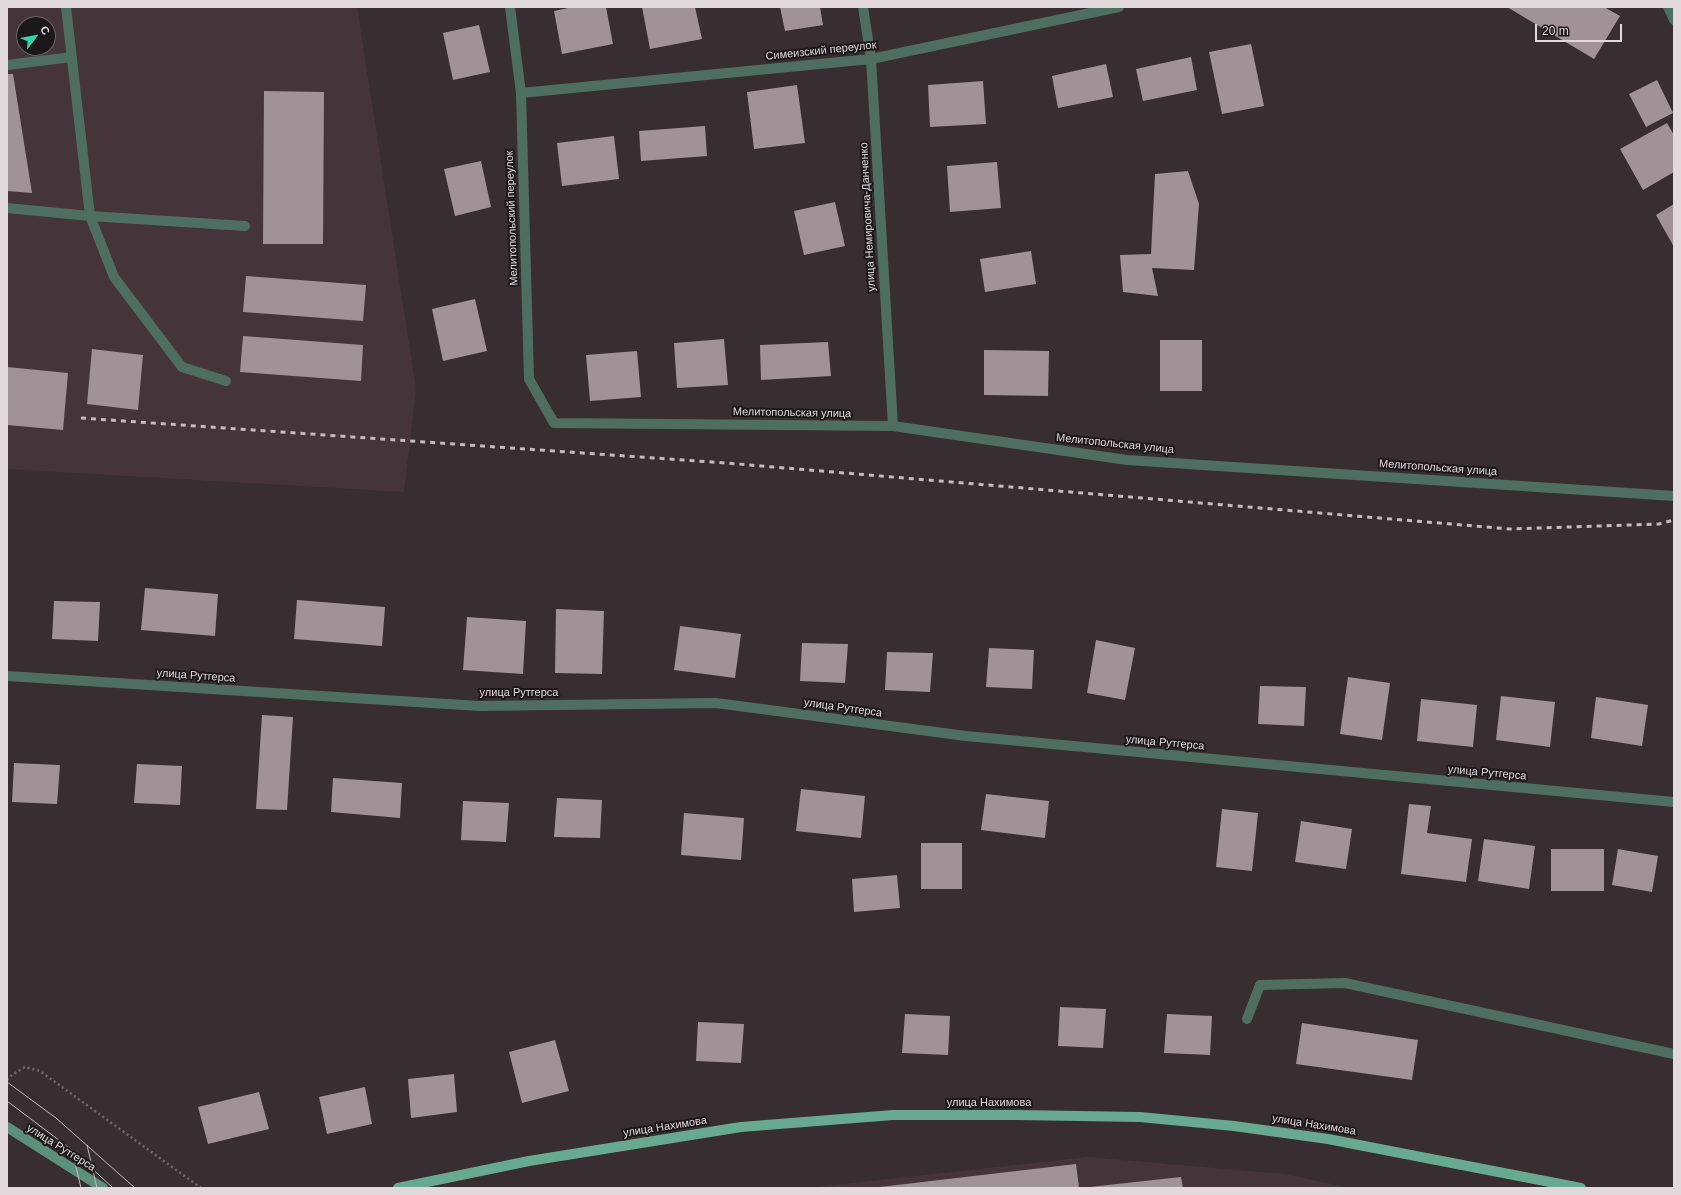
<!DOCTYPE html>
<html>
<head>
<meta charset="utf-8">
<style>
	body { margin:0 }
	#map { position:relative; width:1681px; height:1195px; overflow:hidden; background:#382d31; font-family:Arial,sans-serif }
	canvas { display:block }
	.frame { position:absolute; inset:0; border:8px solid #e1d9dc; pointer-events:none }
	.north { position:absolute; left:16px; top:16px; width:40px; height:40px; box-sizing:border-box; background:#1c1719; border:1px solid #6b6567; border-radius:50%; rotate:58deg; font-size:11px; font-weight:700; line-height:16px; text-align:center; color:#e1d9dc }
	.north::after { content:''; display:block; margin:auto; width:14px; height:18px; background:#32d4a9; clip-path:polygon(50% 0,100% 100%,50% 72%,0 100%) }
	.scale { position:absolute; left:1535px; top:24px; width:87px; height:18px; box-sizing:border-box; border:2px solid #e1d9dc; border-top:0; padding-left:5px; font-size:12px; line-height:14px; white-space:nowrap; color:#e1d9dc; -webkit-text-stroke:3px #1c1719; paint-order:stroke }
</style>
</head>
<body>
<div id="map">
<canvas width="1681" height="1195"></canvas>
<div class="frame"></div>
<div class="north">С</div>
<div class="scale">20 m</div>
</div>
<script>
const g = document.querySelector('canvas').getContext('2d');
g.lineJoin = 'round';
function fillPath(path, color) { g.fillStyle = color; g.fill(path, 'evenodd'); }
const poly = rows => new Path2D(rows.map(r => 'M' + r).join(''));
function stroke(path, color, width, dash) { g.strokeStyle = color; g.lineWidth = width; g.lineCap = dash ? 'butt' : 'round'; g.setLineDash(dash || []); g.stroke(path); }
function write(font, color, halo, rows, align = 'center') {
  g.font = font + ' Arial,sans-serif'; g.lineWidth = 4; g.setLineDash([]); g.textBaseline = 'middle'; g.strokeStyle = halo; g.fillStyle = color; for (const [text, x, y, turn = 0] of rows) {
    g.save(); g.translate(x, y); g.rotate((+turn || 0) * Math.PI / 180); g.textAlign = isNaN(turn) ? turn : align; if (halo) g.strokeText(text, 0, 0); g.fillText(text, 0, 0); g.restore();
  }
}
const built = poly([
	[7,7,357,7,416,389,404,492,7,469],
	[24,24,48,24,48,48,24,48],
	[1088,1157,1284,1174,1351,1188,807,1188]
]);
const building = poly([
	[573,7,606,7,613,44,562,54,554,11],
	[642,7,695,7,702,39,650,49],
	[780,7,820,7,823,25,785,31],
	[1507,7,1604,7,1620,16,1594,59],
	[479,25,490,72,453,80,443,33],
	[1251,44,1264,106,1222,114,1209,52],
	[1191,57,1197,90,1143,101,1136,69],
	[1106,64,1113,97,1058,108,1052,76],
	[7,74,13,74,32,193,7,191],
	[1657,80,1673,113,1646,127,1629,94],
	[983,81,986,124,930,127,928,85],
	[797,85,805,143,754,149,747,92],
	[264,91,324,92,323,244,263,244],
	[1667,123,1674,135,1674,172,1643,190,1620,149],
	[705,126,707,156,641,161,639,131],
	[614,136,619,179,562,186,557,143],
	[481,161,491,207,455,216,444,169],
	[997,162,1001,208,950,212,947,166],
	[1188,171,1199,204,1194,270,1152,268,1158,296,1123,292,1120,255,1151,254,1155,174],
	[835,202,845,246,804,255,794,211],
	[1674,204,1674,247,1656,215],
	[1031,251,1036,284,985,292,980,259],
	[246,276,366,285,363,321,243,312],
	[475,299,487,351,443,361,432,309],
	[243,336,363,345,361,381,240,372],
	[724,339,728,385,677,388,674,343],
	[1160,340,1202,340,1202,391,1160,391],
	[828,342,831,376,761,380,760,345],
	[92,349,143,355,138,410,87,404],
	[984,350,1049,351,1048,396,984,395],
	[637,351,641,397,590,401,586,355],
	[7,367,68,373,63,430,7,425],
	[145,588,218,594,215,636,141,630],
	[297,600,385,607,382,646,294,639],
	[54,601,100,602,98,641,52,639],
	[556,609,604,611,602,674,555,673],
	[467,617,526,621,523,674,463,670],
	[680,626,741,634,735,678,674,670],
	[1096,640,1135,648,1125,700,1087,693],
	[802,643,848,644,845,683,800,681],
	[989,648,1034,650,1032,689,986,687],
	[887,652,933,653,930,692,885,690],
	[1348,677,1390,683,1382,740,1340,734],
	[1260,686,1306,687,1304,726,1258,724],
	[1501,696,1555,702,1550,747,1496,740],
	[1596,697,1648,705,1642,746,1591,738],
	[1421,699,1477,705,1473,747,1417,741],
	[262,715,293,717,287,810,256,809],
	[14,763,60,765,57,804,12,802],
	[137,764,182,766,180,805,134,803],
	[333,778,402,783,400,818,331,812],
	[801,789,865,796,861,838,796,831],
	[986,794,1049,801,1045,838,981,830],
	[557,798,602,800,600,838,554,837],
	[463,801,509,803,506,842,461,840],
	[1409,804,1431,806,1427,833,1472,839,1466,882,1401,874],
	[1222,809,1258,813,1252,871,1216,867],
	[684,813,744,818,741,860,681,855],
	[1301,821,1352,829,1346,869,1295,862],
	[1484,839,1535,846,1529,889,1478,881],
	[921,843,962,843,962,889,921,889],
	[1551,849,1604,849,1604,891,1551,891],
	[1618,849,1658,856,1652,892,1612,885],
	[897,875,900,908,854,912,852,879],
	[1060,1007,1106,1009,1103,1048,1058,1046],
	[905,1014,950,1016,948,1055,902,1053],
	[1167,1014,1212,1016,1210,1055,1164,1053],
	[698,1022,744,1024,741,1063,696,1061],
	[1302,1023,1418,1040,1412,1080,1296,1064],
	[555,1040,569,1091,522,1103,509,1052],
	[454,1074,457,1112,411,1118,408,1079],
	[365,1087,372,1124,327,1134,319,1097],
	[259,1092,269,1129,208,1144,198,1107],
	[1076,1164,1079,1188,880,1188,880,1187],
	[1181,1177,1183,1188,1090,1188,1090,1187]
]);
const path = poly([
	[7,1080,12,1075,25,1067,40,1071,201,1188]
]);
const service = poly([
	[66,7,90,216,114,277,182,367,226,381],
	[510,7,521,93,529,379,554,423,893,426,1127,460,1674,496],
	[863,7,871,59,893,426],
	[1668,7,1674,20],
	[7,65,72,57],
	[521,93,871,59,1119,7],
	[7,208,90,216,245,226],
	[7,676,479,706,716,703,966,736,1674,802],
	[1247,1019,1260,985,1345,983,1674,1054]
]);
const secondary = poly([
	[7,1127,103,1188]
]);
const primary = poly([
	[398,1188,529,1161,741,1127,893,1115,1017,1115,1140,1117,1234,1126,1328,1139,1581,1188]
]);
const tram = poly([
	[7,1082,56,1118,135,1188],
	[7,1101,72,1150,113,1188],
	[87,1145,97,1188],
	[72,1150,81,1188]
]);
const rail = poly([
	[81,418,726,463,1510,529,1659,524,1674,520]
]);
const streetNames = [
	["Симеизский переулок",821,51,-6],
	["улица Немировича-Данченко",868,217,-93],
	["Мелитопольский переулок",512,218,-92],
	["Мелитопольская улица",792,413,1],
	["Мелитопольская улица",1115,444,6],
	["Мелитопольская улица",1438,468,4],
	["улица Рутгерса",196,676,4],
	["улица Рутгерса",519,693],
	["улица Рутгерса",843,708,8],
	["улица Рутгерса",1165,743,5],
	["улица Рутгерса",1487,773,5],
	["улица Нахимова",989,1103],
	["улица Нахимова",1314,1125,9],
	["улица Нахимова",665,1127,-9],
	["улица Рутгерса",61,1148,32]
];
fillPath(built, '#46343b');
fillPath(building, '#a19298');
stroke(path, '#756b6f', 2.5, [2, 3]);
stroke(service, '#4f6e62', 10);
stroke(secondary, '#5d8f7d', 10);
stroke(primary, '#68a992', 10);
stroke(tram, '#c4bbbe', 1);
stroke(rail, '#c4bbbe', 3, [5, 5]);
write('11px', '#e1d9dc', '#1c1719', streetNames);
</script>
</body>
</html>
